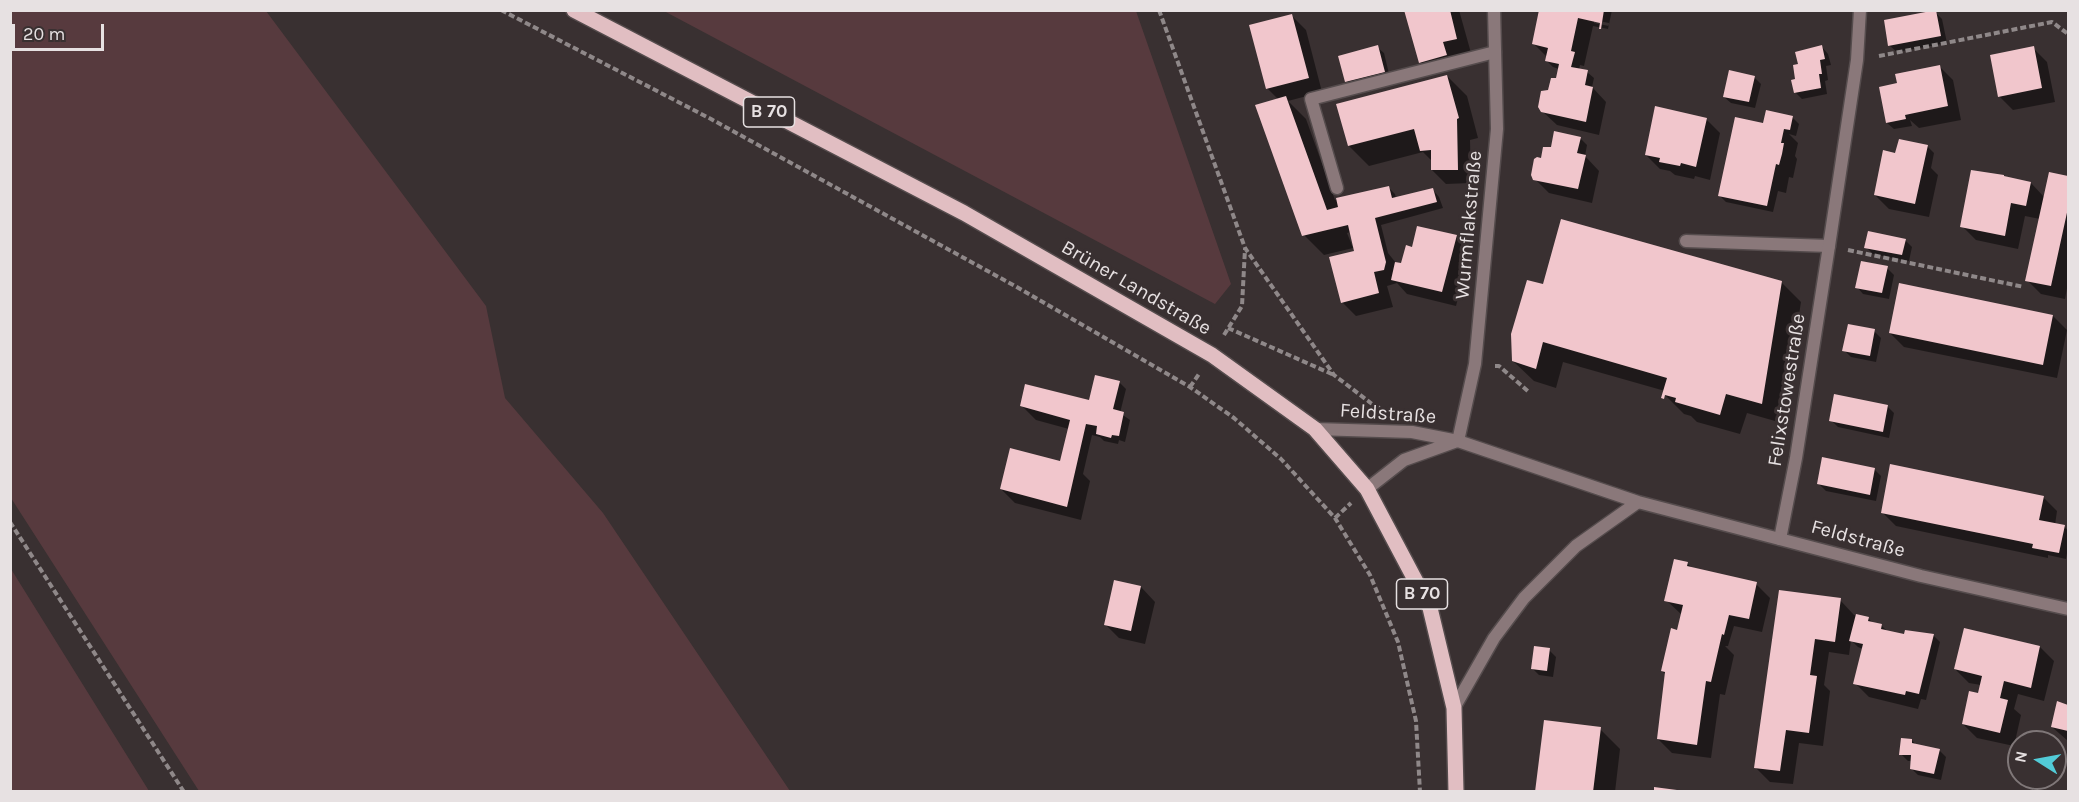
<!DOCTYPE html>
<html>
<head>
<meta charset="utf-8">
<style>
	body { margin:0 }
	#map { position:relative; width:2079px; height:802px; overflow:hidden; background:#393031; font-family:Karla,sans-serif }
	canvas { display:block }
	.frame { position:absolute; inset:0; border:12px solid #e7e1e2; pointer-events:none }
	.north { position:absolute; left:2007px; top:730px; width:60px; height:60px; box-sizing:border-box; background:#393031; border:2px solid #7f7778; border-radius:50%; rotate:281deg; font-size:16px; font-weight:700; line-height:24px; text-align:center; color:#e7e1e2 }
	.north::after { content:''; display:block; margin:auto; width:21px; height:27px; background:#52cbd7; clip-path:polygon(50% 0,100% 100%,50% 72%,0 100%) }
	.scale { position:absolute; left:12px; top:24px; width:92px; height:27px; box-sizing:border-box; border:3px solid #e7e1e2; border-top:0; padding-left:8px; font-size:18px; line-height:21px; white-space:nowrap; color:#e7e1e2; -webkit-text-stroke:4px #393031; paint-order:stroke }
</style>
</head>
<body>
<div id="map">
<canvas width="2079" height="802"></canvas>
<div class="frame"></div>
<div class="north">N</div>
<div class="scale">20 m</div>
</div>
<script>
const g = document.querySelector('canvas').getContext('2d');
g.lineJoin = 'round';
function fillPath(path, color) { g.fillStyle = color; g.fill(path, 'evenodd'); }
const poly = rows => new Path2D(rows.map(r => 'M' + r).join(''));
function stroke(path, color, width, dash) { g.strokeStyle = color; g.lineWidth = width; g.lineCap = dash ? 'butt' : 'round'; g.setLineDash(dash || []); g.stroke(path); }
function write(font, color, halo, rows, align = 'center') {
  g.font = font + ' Karla,sans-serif'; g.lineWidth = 6; g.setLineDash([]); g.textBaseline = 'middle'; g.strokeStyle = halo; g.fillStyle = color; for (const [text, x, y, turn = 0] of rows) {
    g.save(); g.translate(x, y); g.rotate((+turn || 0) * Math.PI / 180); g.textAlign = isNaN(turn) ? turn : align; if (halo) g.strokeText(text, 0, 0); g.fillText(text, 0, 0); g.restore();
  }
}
const green = poly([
	[11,10,266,11,486,306,505,398,603,513,790,791,199,791,11,498],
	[664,11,1136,11,1231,284,1215,304],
	[11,569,149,791,11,791]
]);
const shadow = poly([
	[1406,10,1459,10,1471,53,1427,69,1420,62],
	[1541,10,1612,10,1608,29,1593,26,1584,66,1580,65,1579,70,1587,72,1594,78,1592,87,1606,102,1599,135,1557,125,1542,111,1549,91,1561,81,1559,69,1553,67,1547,61,1547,57,1533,43],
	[1594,20,1609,23,1609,26,1594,23],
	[1935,12,1942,19,1947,43,1897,52,1890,46,1885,21],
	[1292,16,1306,30,1322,92,1288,101,1306,119,1335,200,1388,187,1395,194,1396,199,1433,190,1439,197,1443,208,1381,225,1388,253,1396,263,1402,265,1413,249,1456,237,1470,251,1456,306,1407,294,1397,283,1387,286,1393,307,1356,316,1342,302,1357,252,1351,232,1347,233,1353,248,1324,255,1304,235,1279,100,1267,88],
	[1377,47,1384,53,1390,78,1353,88,1347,81],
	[1822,47,1828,54,1831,65,1826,66,1828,80,1825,81,1827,94,1802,99,1795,92,1800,65],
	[2033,48,2047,62,2055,102,2013,110,1999,96],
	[1939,66,1953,80,1961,120,1919,128,1910,120,1912,126,1894,129,1887,123,1896,85],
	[1447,76,1467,96,1478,138,1470,140,1471,183,1446,184,1432,170,1432,161,1423,152,1369,166,1349,146],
	[1754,77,1761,84,1755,108,1731,103,1724,97],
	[1792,117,1799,124,1796,136,1789,134,1798,143,1795,156,1797,159,1793,178,1789,177,1786,193,1778,191,1773,212,1726,202,1719,195,1768,125],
	[1706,119,1720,133,1710,180,1695,176,1694,179,1675,175,1670,171,1660,169,1646,155],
	[1580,138,1587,145,1585,156,1599,171,1592,203,1549,193,1535,179,1542,160],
	[1927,146,1934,153,1931,168,1938,175,1929,217,1889,209,1875,195,1900,156],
	[2051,174,2068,178,2068,283,2065,299,2041,294,2027,280,2040,219,2025,216,2018,249,1976,240,1962,226,2031,183,2045,198],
	[1905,240,1912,247,1909,261,1873,254,1866,247],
	[1887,268,1894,275,1889,299,1863,294,1857,287],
	[1781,282,1801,302,1782,423,1747,413,1740,434,1697,422,1691,416,1684,414,1664,394,1665,391,1563,362,1556,388,1534,381,1513,361,1544,286],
	[2053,316,2067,330,2057,378,1904,347,1890,333],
	[1874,331,1881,338,1876,362,1851,357,1844,350],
	[1119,382,1126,389,1120,413,1130,420,1125,442,1119,440,1118,444,1104,441,1100,437,1092,435,1083,474,1090,481,1081,520,1015,503,1001,489,1065,464,1069,429,1036,420,1022,406,1094,403],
	[1887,406,1894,413,1889,438,1838,427,1831,420],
	[1874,469,1881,476,1876,501,1826,491,1819,484],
	[2043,497,2057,511,2055,525,2065,527,2068,531,2068,547,2066,559,2048,555,2048,558,1896,526,1882,512],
	[1687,563,1693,569,1756,584,1770,598,1762,632,1734,626,1728,646,1725,646,1734,655,1725,695,1720,694,1711,758,1672,753,1658,739,1666,675,1662,671,1678,631,1682,615,1666,600],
	[1141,587,1155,602,1145,644,1119,638,1105,624],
	[1840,600,1854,615,1869,619,1873,623,1881,625,1888,632,1905,636,1933,635,1940,642,1926,700,1921,699,1918,709,1869,697,1855,683,1863,649,1858,647,1851,640,1849,655,1829,652,1824,685,1830,691,1823,746,1799,743,1793,784,1770,782,1756,768,1768,672],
	[2040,647,2054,661,2044,701,2018,694,2014,709,2021,715,2014,746,1977,738,1963,724,1979,695,1981,685,1969,683,1955,669],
	[1549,650,1556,657,1553,677,1539,675,1532,668],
	[2058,703,2068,706,2068,741,2052,727],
	[1600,729,1620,749,1615,792,1537,792],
	[1912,740,1916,745,1940,751,1946,757,1941,780,1918,775,1912,769,1912,761,1908,761,1901,754]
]);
const building = poly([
	[1404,10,1450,10,1457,39,1443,42,1447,55,1419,63],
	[1539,10,1604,10,1601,29,1599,29,1600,23,1578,18,1571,51,1575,52,1571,67,1588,70,1585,85,1593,87,1586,122,1541,112,1538,107,1541,91,1548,90,1551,78,1556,78,1559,64,1545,61,1548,48,1532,44],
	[1936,10,1941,36,1888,46,1884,20],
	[1292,14,1309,78,1266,89,1249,25],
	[1378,45,1385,72,1345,82,1338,56],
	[1822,45,1825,59,1820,60,1822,74,1819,74,1821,88,1794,93,1791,80,1795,79,1793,65,1798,64,1795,52],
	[2034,46,2042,88,1998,97,1990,55],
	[1940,65,1948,106,1905,115,1906,119,1886,123,1879,87,1897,83,1895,74],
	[1729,70,1755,76,1749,102,1723,97],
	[1447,75,1459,118,1457,119,1458,170,1431,170,1431,150,1420,151,1414,129,1348,146,1336,104],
	[1286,96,1327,210,1338,207,1336,198,1389,186,1392,198,1433,188,1437,202,1375,218,1386,262,1384,270,1374,272,1379,293,1341,303,1329,257,1354,251,1348,225,1302,236,1255,105],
	[1655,106,1707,118,1696,167,1681,163,1680,166,1659,162,1660,158,1645,155],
	[1766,110,1793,116,1790,130,1784,129,1781,143,1784,143,1782,154,1779,165,1776,164,1767,206,1718,196,1735,117,1763,123],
	[1554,131,1581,137,1577,153,1586,155,1578,189,1533,180,1531,175,1534,159,1537,157,1541,158,1543,147,1551,147],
	[1899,139,1928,145,1915,204,1874,195,1883,150,1895,153],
	[1971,170,2004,175,2004,176,2031,182,2026,206,2011,203,2005,236,1960,227],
	[2049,172,2068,176,2068,208,2051,286,2025,281],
	[1561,219,1782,281,1762,404,1726,394,1720,415,1675,402,1676,398,1665,395,1664,399,1661,398,1667,378,1543,342,1536,369,1512,361,1511,334,1527,280,1543,284],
	[1417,226,1457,235,1442,292,1391,280,1395,262,1401,263,1406,245,1412,247],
	[1868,231,1906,239,1902,255,1864,248],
	[1861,261,1888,266,1882,293,1855,288],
	[1899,283,2053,315,2043,365,1889,333],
	[1848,324,1875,329,1870,356,1842,351],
	[1095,375,1120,381,1113,409,1124,412,1119,436,1112,435,1111,438,1096,434,1097,426,1086,424,1067,507,1000,489,1010,448,1060,461,1070,420,1020,406,1025,384,1089,400],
	[1834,394,1888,405,1883,432,1829,421],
	[1822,457,1875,468,1870,495,1817,484],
	[1890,464,2044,496,2039,520,2065,525,2059,553,2032,548,2033,544,1881,513],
	[1674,559,1688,562,1687,566,1757,582,1749,619,1729,615,1724,635,1722,634,1711,682,1706,681,1697,745,1657,739,1665,672,1661,671,1671,628,1677,630,1683,605,1664,601],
	[1114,580,1141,586,1131,631,1104,625],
	[1779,590,1841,598,1835,642,1815,639,1810,675,1817,676,1809,733,1786,730,1780,771,1754,768],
	[1856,614,1869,617,1868,621,1882,624,1881,629,1904,634,1905,630,1934,634,1919,694,1906,691,1905,695,1853,684,1863,644,1849,641],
	[1964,628,2040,646,2031,688,2004,681,2000,698,2008,700,2000,733,1962,724,1969,691,1978,693,1982,676,1954,669],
	[1534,646,1550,648,1547,671,1531,669],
	[2057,701,2068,705,2068,731,2051,727],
	[1544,720,1601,727,1593,792,1535,792],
	[1901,738,1912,739,1912,743,1940,749,1934,774,1910,769,1911,755,1899,755],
	[1654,787,1677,790,1677,792,1654,792]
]);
const path = poly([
	[501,10,711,119,1015,286,1190,387,1234,418,1281,459,1335,518,1370,575,1398,642,1416,721,1420,792],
	[1159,10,1245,248,1334,375,1376,407,1380,408],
	[1879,56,2052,22,2068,34],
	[1848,250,2024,287],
	[1228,328,1334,375],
	[1224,335,1242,306,1245,249],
	[1495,366,1499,366,1529,392],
	[1190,387,1199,374],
	[1335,518,1351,503],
	[10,522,184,792]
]);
const service = poly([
	[1337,188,1311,99,1495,52],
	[1686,241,1829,246]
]);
const minor = poly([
	[1458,441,1475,364,1497,129,1494,10],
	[1780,539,1796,458,1829,246,1857,60,1860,10]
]);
const tertiary = poly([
	[1315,429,1412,432,1458,441,1638,502,1921,576,2068,609],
	[1367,489,1404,460,1457,441],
	[1454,708,1494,638,1524,598,1576,546,1638,502]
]);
const primary = poly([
	[574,10,964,213,1212,355,1315,429,1367,489,1430,608,1454,708,1456,792]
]);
const shields = [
	[769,112,51],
	[1422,594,51]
];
const shieldNames = [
	["B 70",769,112],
	["B 70",1422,594]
];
const streetNames = [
	["Wurmflakstraße",1469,225,-85],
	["Brüner Landstraße",1136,288,30],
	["Felixstowestraße",1787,390,-81],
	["Feldstraße",1388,414,4],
	["Feldstraße",1858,539,15]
];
fillPath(green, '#573a3e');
fillPath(shadow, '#0007');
fillPath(building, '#f1c6cc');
stroke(service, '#554c4d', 15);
stroke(minor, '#554c4d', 15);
stroke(tertiary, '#554c4d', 15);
stroke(primary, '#554c4d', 18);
stroke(path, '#8f8889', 4, [6, 3]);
stroke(service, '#8a787a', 12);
stroke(minor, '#8a787a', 12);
stroke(tertiary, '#8a787a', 12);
stroke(primary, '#e1bec2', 15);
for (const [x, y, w] of shields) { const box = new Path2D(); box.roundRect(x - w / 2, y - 15, w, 30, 4.5); g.fillStyle = '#393031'; g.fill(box); stroke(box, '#e7e1e2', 1.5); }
write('bold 18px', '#e7e1e2', null, shieldNames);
write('20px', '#e7e1e2', '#393031', streetNames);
</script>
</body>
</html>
